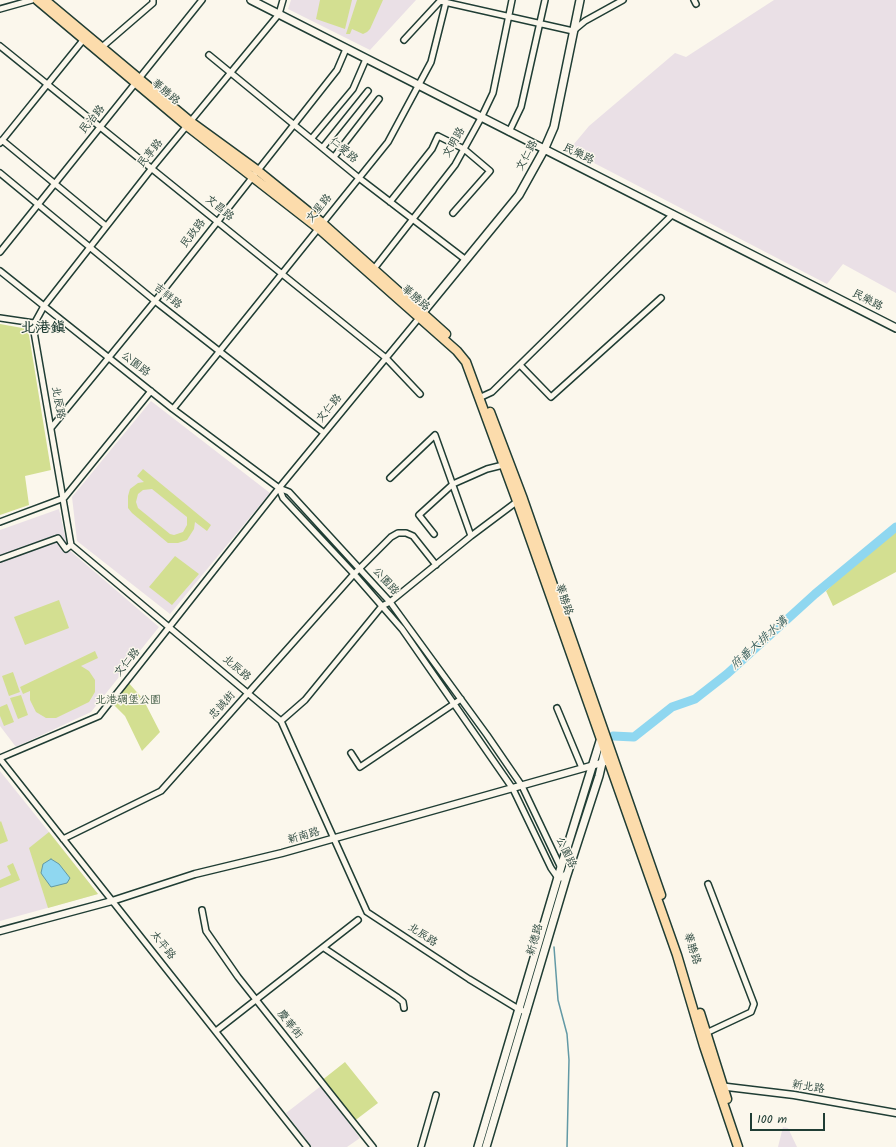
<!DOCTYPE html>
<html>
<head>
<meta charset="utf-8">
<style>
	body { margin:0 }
	#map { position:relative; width:896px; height:1147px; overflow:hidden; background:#fbf7ec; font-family:Kalam,sans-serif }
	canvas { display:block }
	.scale { position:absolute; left:750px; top:1113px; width:75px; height:18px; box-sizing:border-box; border:2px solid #1f3d34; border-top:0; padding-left:5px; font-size:12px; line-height:14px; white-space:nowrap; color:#1f3d34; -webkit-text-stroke:3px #fbf7ec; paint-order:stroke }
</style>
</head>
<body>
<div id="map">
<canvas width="896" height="1147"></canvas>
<div class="scale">100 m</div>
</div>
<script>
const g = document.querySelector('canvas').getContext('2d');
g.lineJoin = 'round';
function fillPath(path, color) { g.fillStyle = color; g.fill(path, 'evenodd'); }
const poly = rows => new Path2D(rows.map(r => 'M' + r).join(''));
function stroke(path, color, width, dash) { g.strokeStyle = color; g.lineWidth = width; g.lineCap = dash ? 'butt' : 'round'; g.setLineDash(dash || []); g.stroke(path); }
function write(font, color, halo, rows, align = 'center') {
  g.font = font + ' Kalam,"LXGW WenKai TC",sans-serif'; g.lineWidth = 3; g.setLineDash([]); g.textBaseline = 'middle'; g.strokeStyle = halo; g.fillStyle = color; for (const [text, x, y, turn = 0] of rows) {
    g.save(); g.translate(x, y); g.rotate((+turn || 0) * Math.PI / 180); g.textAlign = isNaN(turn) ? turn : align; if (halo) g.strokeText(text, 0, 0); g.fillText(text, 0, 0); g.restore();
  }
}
const built = poly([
	[291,0,416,0,370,50,288,9],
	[774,0,896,0,896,293,843,264,827,284,569,150,589,126,675,53,686,57],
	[151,401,270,493,170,614,77,541,72,497],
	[59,509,68,549,159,627,91,712,16,747,0,726,0,530],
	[0,771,49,832,98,894,0,921],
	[321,1086,360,1138,347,1147,312,1147,286,1113],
	[783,1127,788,1128,797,1147,778,1147]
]);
const green = poly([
	[320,0,352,0,345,29,316,19],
	[357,0,383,0,370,29,367,32,363,34,352,29,350,34,346,34],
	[0,324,28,329,51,470,25,476,29,505,0,515],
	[143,469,211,525,207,531,195,522,194,529,187,540,178,543,168,543,132,513,128,508,128,496,130,489,138,483,144,482,137,476],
	[152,489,187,517,187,525,183,532,174,535,170,534,138,508,136,502,138,494,143,490],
	[896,532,896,572,833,606,826,591,848,570],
	[175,556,199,574,172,605,149,587],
	[59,600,69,628,25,645,14,617],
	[95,651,98,658,81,666,89,671,95,680,95,692,89,702,56,718,46,718,36,712,30,700,30,691,23,694,20,687],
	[13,672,20,692,9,696,2,676],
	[127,681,143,699,160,732,142,751,125,716,111,702],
	[21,695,28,715,18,719,10,698],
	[7,704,14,722,4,726,0,716,0,707],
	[1,821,8,841,0,844,0,822],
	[49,832,98,894,48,908,29,848],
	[13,863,20,880,0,888,0,880,11,875,7,866],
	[345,1062,378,1103,353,1122,321,1081]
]);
const water = poly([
	[51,859,59,864,70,878,67,883,51,887,43,876,41,873,43,864,51,859]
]);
const stream = poly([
	[554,947,558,1000,567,1034,569,1060,567,1147]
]);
const river = poly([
	[613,736,634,737,672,707,695,699,727,674,815,594,896,527]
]);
const minor = poly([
	[283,0,279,14,152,168,44,306,33,326,71,545,281,721,367,912,469,979,520,1010,527,1012],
	[694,0,696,4],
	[440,1,573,31,585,21,623,0],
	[0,9,32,0],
	[404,40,441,0],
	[0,46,386,358,420,394],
	[102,47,153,3,153,0],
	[209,55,359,178,466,260],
	[509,132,521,107,545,0],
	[312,138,353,89,366,59],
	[2,140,106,226],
	[0,143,84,39],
	[323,147,368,91],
	[334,157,379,99],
	[0,173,155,301,324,433],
	[390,202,432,149,438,136,464,149,490,171,453,213],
	[0,252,202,0],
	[373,270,455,165,481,118,493,93,512,0],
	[0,271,173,409,279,488,289,492,390,602,487,735,522,786,561,868],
	[0,318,34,323],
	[520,365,551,397,661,298],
	[479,398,492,392,673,214],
	[173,409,388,142,431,62,446,2],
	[51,428,155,301,337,70,346,49],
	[390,478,435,435,471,536],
	[279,488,283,498,354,574,402,629,513,789,551,868,558,878,566,878,564,875],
	[0,522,64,498,151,391],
	[434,534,419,515,453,484,487,469,503,465],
	[0,559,58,538,66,549,71,545],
	[557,708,582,768],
	[281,721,305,700,382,606,390,602,471,536,519,500],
	[351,753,360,767,461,699],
	[0,758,99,716,279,488,419,318],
	[0,759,307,1147],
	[63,839,161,791,354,574,391,537,398,533,406,533,413,536,436,565],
	[202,910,206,931,238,977,373,1147],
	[324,948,397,997,403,1002,404,1008],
	[216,1031,358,920],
	[704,1034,751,1012,754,1004,708,884],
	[421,1147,436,1095]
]);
const tertiary = poly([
	[0,931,112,901,195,874,282,853,605,762],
	[719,1086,794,1095,896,1113]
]);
const secondary = poly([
	[251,0,896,328],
	[419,317,519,195,544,150,554,127,580,0],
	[478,1147,561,867,600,741,604,740],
	[486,1147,566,878,599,776,605,750]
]);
const primary = poly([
	[37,0,187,126,318,228,457,351,466,362,517,501,677,955,704,1046,738,1147],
	[45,0,191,122,257,170,320,221,446,334],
	[490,412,523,499,661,895],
	[700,1013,727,1099]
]);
const streetNames = [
	["華勝路",165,93,40],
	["民治路",93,120,-51],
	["文明路",455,143,-60],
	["仁愛路",343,151,40],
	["民享路",151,154,-51],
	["民樂路",578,155,26],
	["文仁路",528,156,-62],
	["文昌路",219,209,39],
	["文星路",320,209,-51],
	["民政路",194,234,-52],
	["吉祥路",167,297,39],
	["華勝路",415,299,41],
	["民樂路",867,301,27],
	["公園路",135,365,38],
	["北辰路",57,403,80],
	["文仁路",330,409,-51],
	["公園路",385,582,48],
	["華勝路",563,600,71],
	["文仁路",128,663,-51],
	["北辰路",236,669,40],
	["忠誠街",223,706,-48],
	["新南路",304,837,-16],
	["公園路",565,853,65],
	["北辰路",422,936,33],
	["新德路",536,940,-74],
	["太平路",162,946,51],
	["華勝路",691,949,72],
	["慶華街",289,1025,51],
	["新北路",808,1088,9]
];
const parkNames = [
	["北港碉堡公園",128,701]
];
const waterNames = [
	["府番大排水溝",760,644,-42]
];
const districtNames = [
	["北港鎮",43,329]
];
fillPath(built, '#eae0e6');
fillPath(green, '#d3df91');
fillPath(water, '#8fd7f0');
stroke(water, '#6299a5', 1);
stroke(stream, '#6299a5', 1.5);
stroke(river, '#8fd7f0', 9);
stroke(minor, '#1f3d34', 8);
stroke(tertiary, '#1f3d34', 9);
stroke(secondary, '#1f3d34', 10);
stroke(primary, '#1f3d34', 11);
stroke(minor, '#fbf7ec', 5);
stroke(tertiary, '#fbf7ec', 6);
stroke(secondary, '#fbf7ec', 7);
stroke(primary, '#fcdcac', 8);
write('11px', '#1f3d34', '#fbf7ec', streetNames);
write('11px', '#435d47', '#fbf7ec', parkNames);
write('italic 12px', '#355c5a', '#fbf7ec', waterNames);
write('bold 15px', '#1f3d34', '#fbf7ec', districtNames);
</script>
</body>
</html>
